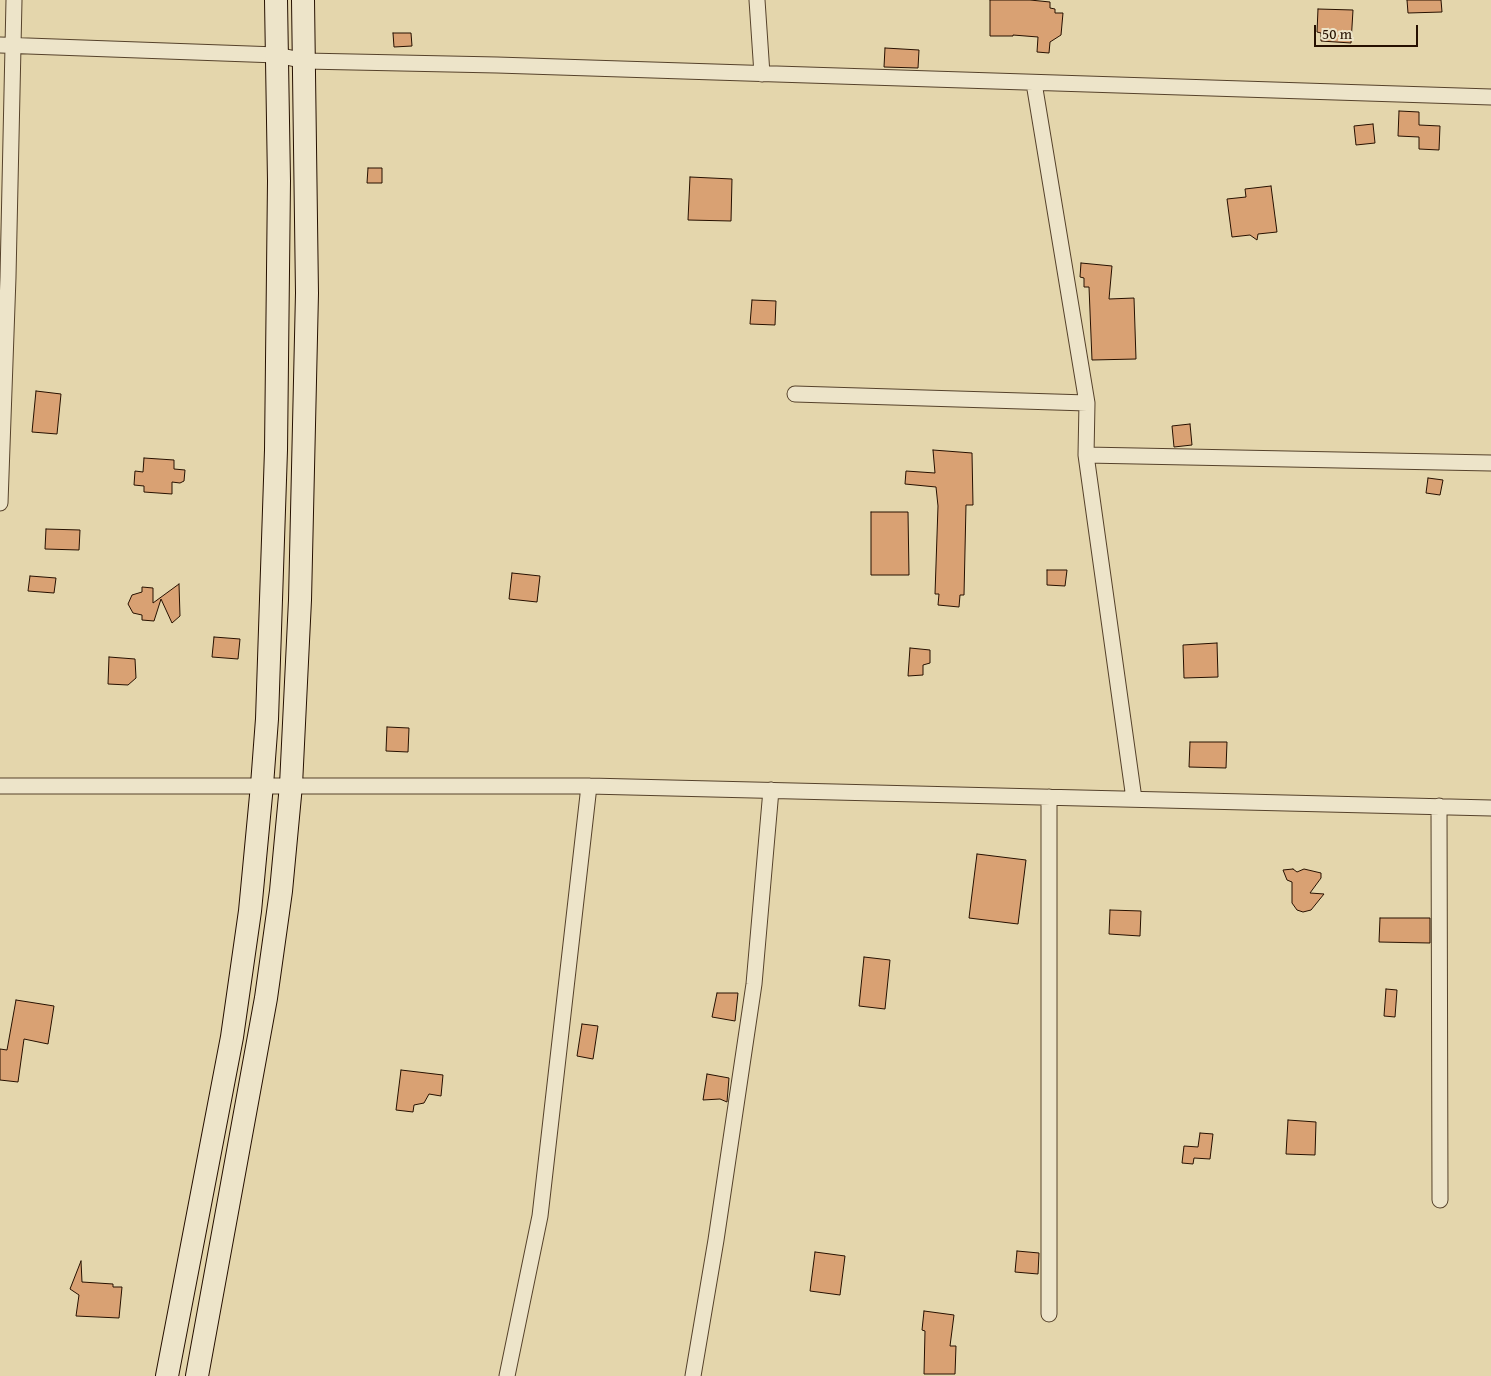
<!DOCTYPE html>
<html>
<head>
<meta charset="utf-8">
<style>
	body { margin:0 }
	#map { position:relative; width:1491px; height:1376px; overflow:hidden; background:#e4d6ac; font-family:"Gentium Book Plus",serif }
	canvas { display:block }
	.scale { position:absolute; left:1314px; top:25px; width:104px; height:22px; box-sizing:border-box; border:2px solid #261000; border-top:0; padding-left:6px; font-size:15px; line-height:18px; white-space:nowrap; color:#261000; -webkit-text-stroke:4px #ede4c9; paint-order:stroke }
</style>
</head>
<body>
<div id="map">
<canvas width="1491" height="1376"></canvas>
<div class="scale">50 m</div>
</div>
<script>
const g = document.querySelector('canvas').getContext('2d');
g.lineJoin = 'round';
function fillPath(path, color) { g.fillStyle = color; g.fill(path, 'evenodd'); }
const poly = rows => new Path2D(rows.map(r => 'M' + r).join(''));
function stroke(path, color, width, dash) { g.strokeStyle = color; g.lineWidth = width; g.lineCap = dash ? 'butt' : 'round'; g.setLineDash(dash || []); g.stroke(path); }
const building = poly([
	[990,0,1030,0,1050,2,1050,8,1055,9,1055,13,1063,13,1061,35,1050,42,1049,53,1037,52,1038,37,1013,35,1013,36,990,36,990,0],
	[1407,0,1441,0,1442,12,1408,13,1407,0],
	[1318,9,1353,10,1351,43,1321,41,1321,33,1317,32,1318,9],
	[393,33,411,33,412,46,394,47,393,33],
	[885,48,919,50,918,68,884,67,885,48],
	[1399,111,1419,112,1419,125,1440,126,1439,150,1419,149,1419,137,1398,136,1399,111],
	[1373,124,1375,143,1356,145,1354,126,1373,124],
	[368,168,382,168,382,183,367,183,368,168],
	[690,177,732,179,731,221,688,220,690,177],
	[1271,186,1277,232,1258,234,1257,240,1250,235,1232,237,1227,199,1246,197,1245,189,1271,186],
	[1081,263,1112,266,1109,299,1134,298,1136,359,1092,360,1089,287,1084,287,1084,278,1080,277,1081,263],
	[752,300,776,301,775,325,750,324,752,300],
	[36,391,61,394,57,434,32,432,36,391],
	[1190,424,1192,445,1174,447,1172,426,1190,424],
	[933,450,972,453,973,505,966,505,964,595,960,595,959,607,938,605,939,594,935,594,938,506,936,487,905,484,906,471,935,473,933,450],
	[144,458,174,460,174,469,185,470,184,481,180,483,172,482,172,494,144,492,144,486,134,485,135,471,143,472,144,458],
	[1428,478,1443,480,1440,495,1426,493,1428,478],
	[871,512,908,512,909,575,871,575,871,512],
	[46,529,80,530,79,550,45,549,46,529],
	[1047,570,1067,570,1065,586,1047,585,1047,570],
	[512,573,540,576,537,602,509,599,512,573],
	[30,576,56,578,54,593,28,591,30,576],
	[179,584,180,616,172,623,161,599,154,621,142,620,142,615,133,613,128,604,132,595,142,592,142,587,153,588,153,603,179,584],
	[214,637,240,639,238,659,212,657,214,637],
	[1217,643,1218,677,1184,678,1183,645,1217,643],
	[910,648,930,650,930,663,923,665,923,675,908,676,910,648],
	[109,657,135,659,136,678,128,685,108,684,109,657],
	[387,727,409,728,408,752,386,751,387,727],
	[1190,742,1227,742,1226,768,1189,767,1190,742],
	[977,854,1026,860,1018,924,969,918,977,854],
	[1293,869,1297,872,1304,869,1321,873,1321,878,1310,893,1324,894,1311,910,1303,912,1297,910,1292,903,1292,882,1287,880,1283,870,1293,869],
	[1110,910,1141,911,1140,936,1109,934,1110,910],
	[1380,918,1430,918,1430,943,1379,942,1380,918],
	[864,957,890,960,885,1009,859,1006,864,957],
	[1386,989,1397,990,1395,1017,1384,1016,1386,989],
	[717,993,738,993,735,1021,712,1017,717,993],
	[16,1000,54,1006,48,1044,24,1039,18,1082,0,1080,0,1049,7,1050,16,1000],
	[582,1024,598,1026,593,1059,577,1056,582,1024],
	[401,1070,443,1075,441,1096,429,1094,424,1103,414,1105,413,1112,396,1110,401,1070],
	[707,1074,729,1078,727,1102,720,1099,703,1100,707,1074],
	[1288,1120,1316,1122,1315,1155,1286,1154,1288,1120],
	[1200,1133,1213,1134,1210,1159,1194,1158,1193,1164,1182,1163,1184,1146,1198,1147,1200,1133],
	[1017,1251,1039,1253,1038,1274,1015,1272,1017,1251],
	[815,1252,845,1256,840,1295,810,1291,815,1252],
	[81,1261,82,1282,113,1284,113,1287,122,1287,119,1318,76,1316,79,1295,70,1289,81,1261],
	[924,1311,954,1315,950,1346,956,1346,955,1374,924,1374,925,1331,922,1330,924,1311]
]);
const street = poly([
	[757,0,762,74],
	[0,45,277,55,305,61,497,65,1491,97],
	[1034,83,1087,403,1086,455,1134,799],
	[795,394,1087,403],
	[1086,455,1491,463],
	[0,503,8,277,14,0],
	[0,786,589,786,1491,808],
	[1049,797,1049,1314],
	[1439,806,1440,1200],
	[507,1376,540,1216,589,786],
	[693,1376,716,1240,754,984,771,790]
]);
const secondary = poly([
	[167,1376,232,1037,250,911,262,785,267,719,276,450,279,181,276,0],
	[197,1376,266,998,281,891,291,785,300,600,307,293,303,0]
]);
fillPath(building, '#d9a173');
stroke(building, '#261000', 1);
stroke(street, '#56422b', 17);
stroke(secondary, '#261000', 24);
stroke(street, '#ede4c9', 15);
stroke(secondary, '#ede4c9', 22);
</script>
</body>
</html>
